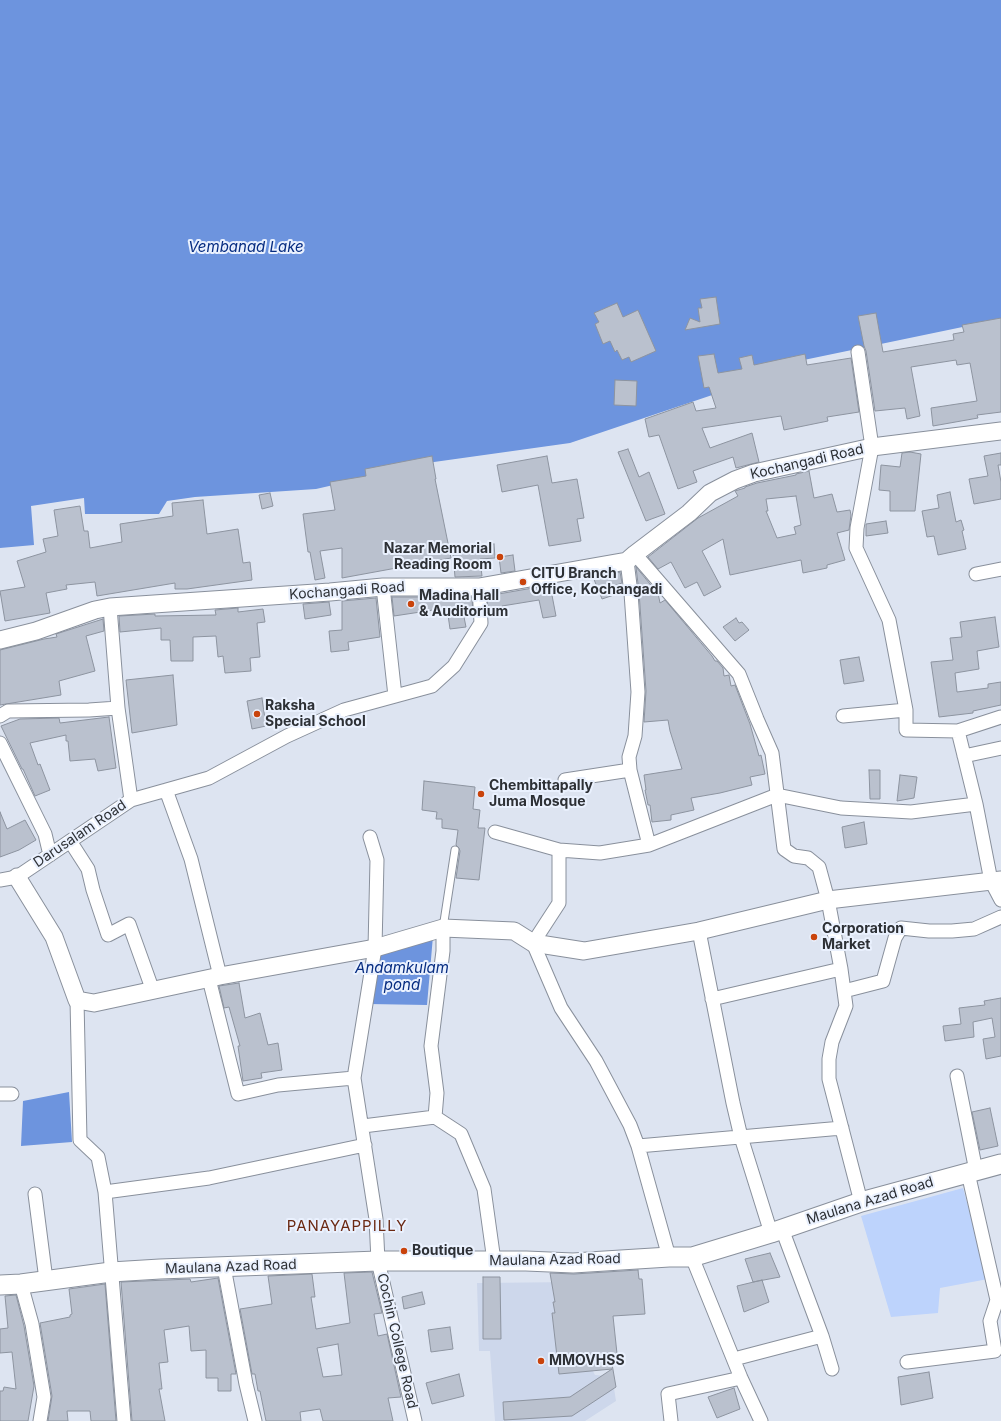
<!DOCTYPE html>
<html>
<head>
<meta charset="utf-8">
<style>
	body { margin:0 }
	canvas { display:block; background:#dde4f1 }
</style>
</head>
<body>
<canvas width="1001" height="1421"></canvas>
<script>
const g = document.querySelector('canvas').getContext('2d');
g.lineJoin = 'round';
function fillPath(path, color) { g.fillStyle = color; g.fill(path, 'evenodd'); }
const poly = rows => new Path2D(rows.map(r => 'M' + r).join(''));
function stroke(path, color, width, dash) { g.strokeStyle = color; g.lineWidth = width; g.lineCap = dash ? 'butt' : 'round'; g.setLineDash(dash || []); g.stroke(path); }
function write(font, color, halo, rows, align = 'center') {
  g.font = font + ' Inter,sans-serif'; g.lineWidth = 4; g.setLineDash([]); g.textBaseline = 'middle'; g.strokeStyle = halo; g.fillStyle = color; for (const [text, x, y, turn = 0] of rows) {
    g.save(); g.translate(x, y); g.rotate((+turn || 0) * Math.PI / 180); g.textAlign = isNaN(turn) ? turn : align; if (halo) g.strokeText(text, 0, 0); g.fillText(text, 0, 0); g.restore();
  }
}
const built = poly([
	[576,1282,593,1371,595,1375,607,1376,613,1382,616,1401,585,1421,495,1421,490,1351,479,1351,477,1283]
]);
const green = poly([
	[963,1188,988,1279,940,1288,938,1313,891,1317,861,1216]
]);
const water = poly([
	[0,0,1001,0,1001,319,746,372,733,388,570,443,434,462,316,489,195,497,167,501,159,514,85,514,84,498,31,506,34,545,0,548],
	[433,936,427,1005,369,1004,377,951],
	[69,1092,72,1142,21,1146,23,1101]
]);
const building = poly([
	[716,297,720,324,685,330,690,318,700,322,698,308,702,308,700,299,716,297],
	[617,303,623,317,638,310,656,351,631,362,629,357,622,360,617,350,615,352,610,341,603,344,595,324,599,322,594,313,617,303],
	[876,313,883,352,954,340,953,334,964,332,962,325,1001,318,1001,412,977,415,978,418,933,426,931,408,977,401,970,363,957,365,956,360,911,367,920,416,907,419,905,408,875,411,866,351,864,346,858,316,876,313],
	[714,354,718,373,742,369,739,358,752,355,754,365,805,354,807,365,851,358,859,412,827,417,828,421,784,430,781,416,702,428,710,448,752,433,759,462,736,468,733,457,693,471,697,482,678,489,659,435,649,437,645,419,693,402,696,411,716,408,709,387,704,388,698,356,714,354],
	[615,380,637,381,636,406,614,405,615,380],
	[628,449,639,477,649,472,665,514,646,521,618,452,628,449],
	[910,452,921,454,915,511,890,511,890,491,879,490,881,465,900,467,902,453,910,452],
	[1001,453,1001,465,998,465,1001,482,1001,499,974,504,969,479,988,476,984,456,1001,453],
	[432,456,436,479,435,479,451,558,342,578,342,548,320,551,325,578,315,580,310,552,308,552,303,514,335,510,330,482,366,476,365,469,432,456],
	[547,456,552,483,577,479,584,518,577,519,581,541,549,546,538,485,502,492,497,465,547,456],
	[809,471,814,498,832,494,837,512,850,510,851,515,849,530,837,533,845,560,827,565,827,568,803,573,801,560,730,575,723,539,702,551,721,587,704,596,697,582,685,588,671,562,658,569,648,557,698,518,738,496,735,491,745,488,745,487,757,483,796,475,796,474,809,471],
	[796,496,801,525,794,527,796,534,777,538,766,511,768,511,766,499,796,496],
	[950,492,956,522,961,520,964,530,962,531,966,549,938,555,934,536,927,537,922,511,939,508,937,495,950,492],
	[270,493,273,506,262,509,259,495,270,493],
	[203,500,207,534,238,529,243,563,250,562,252,580,187,589,175,589,175,583,97,596,95,582,66,585,67,589,46,593,50,613,5,621,0,591,25,587,17,561,46,552,43,539,58,536,54,510,80,506,84,531,88,531,90,548,122,542,120,524,173,516,172,503,203,500],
	[886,521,888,533,866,536,866,524,886,521],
	[494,544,495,558,480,559,482,576,455,577,453,554,477,552,477,546,494,544],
	[513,555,515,571,501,573,499,557,513,555],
	[636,567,655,590,656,592,658,593,660,603,665,600,712,656,715,661,717,661,723,668,724,676,729,675,731,686,735,685,750,724,759,756,761,755,765,774,750,777,752,785,720,793,691,798,694,810,671,815,671,820,652,822,650,805,648,805,645,790,646,790,644,775,682,769,670,731,668,720,644,722,646,691,639,592,636,567],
	[620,572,622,583,611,587,614,595,602,599,593,577,620,572],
	[550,585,556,616,543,618,539,600,502,606,502,608,488,610,487,596,550,585],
	[392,597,472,597,473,616,464,617,466,627,450,629,447,608,394,616,392,597],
	[376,598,380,637,348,642,349,650,331,652,329,631,342,630,342,601,376,598],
	[329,602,331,615,305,619,303,604,329,602],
	[238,608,238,612,263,609,265,622,257,623,260,657,250,658,251,671,225,673,223,656,218,657,216,636,193,637,193,661,171,661,170,640,161,640,161,628,120,632,119,616,155,614,155,616,216,615,215,610,238,608],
	[995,617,999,647,977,651,979,669,955,673,957,692,988,688,988,684,1001,682,1001,705,973,711,973,713,939,717,931,662,953,660,950,638,962,637,960,622,995,617],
	[736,618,739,623,742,622,749,630,735,641,723,627,736,618],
	[103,619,104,631,86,636,95,671,59,681,61,695,0,705,0,650,44,639,57,637,56,634,103,619],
	[859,657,864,681,844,684,840,660,859,657],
	[173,675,177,725,132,733,126,680,173,675],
	[262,698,266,726,252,729,247,701,262,698],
	[109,717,116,768,98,771,95,759,70,761,68,741,66,741,66,735,30,743,38,765,40,764,50,790,35,796,23,769,22,769,1,726,20,719,59,718,60,723,109,717],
	[869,770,880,770,880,799,870,799,869,770],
	[900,775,917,777,914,798,897,801,900,775],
	[424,781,475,787,473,809,480,810,478,828,485,828,479,880,456,878,460,851,459,848,456,845,458,830,442,828,442,819,436,819,437,812,422,810,424,781],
	[0,812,7,829,25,820,36,840,19,850,0,857,0,812],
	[864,822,867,844,845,848,842,827,864,822],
	[239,983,245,1018,260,1013,268,1045,278,1043,282,1070,261,1073,262,1078,243,1081,238,1046,240,1046,229,1007,224,1008,219,986,239,983],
	[1001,998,1001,1056,986,1059,983,1039,995,1037,992,1018,973,1022,974,1037,945,1041,943,1026,961,1024,959,1008,985,1005,984,1001,1001,998],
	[990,1108,998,1146,980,1150,972,1112,990,1108],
	[770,1253,780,1277,753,1282,745,1259,770,1253],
	[638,1270,639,1279,642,1279,645,1314,613,1316,618,1363,612,1364,616,1387,572,1416,504,1420,503,1402,570,1397,612,1369,559,1374,552,1313,555,1313,553,1302,555,1302,550,1273,574,1274,638,1270],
	[372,1272,382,1313,374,1314,378,1336,387,1334,401,1397,388,1398,393,1421,323,1421,320,1409,300,1412,301,1421,266,1421,260,1391,258,1391,255,1374,252,1374,240,1309,272,1304,268,1276,312,1274,315,1297,311,1297,316,1329,350,1323,344,1273,372,1272],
	[338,1344,342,1375,323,1377,317,1348,338,1344],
	[483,1277,500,1277,501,1339,483,1339,483,1277],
	[218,1278,236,1374,231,1374,231,1391,218,1391,218,1378,206,1378,206,1350,191,1351,189,1326,164,1330,168,1362,159,1363,162,1389,159,1389,165,1421,132,1421,121,1282,190,1279,191,1282,218,1278],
	[762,1280,769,1302,744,1312,737,1286,762,1280],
	[105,1284,116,1421,91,1421,90,1411,67,1411,68,1421,48,1421,52,1396,40,1323,70,1317,70,1315,72,1314,69,1289,105,1284],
	[422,1292,425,1304,404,1309,402,1297,422,1292],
	[16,1295,24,1326,34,1386,28,1421,0,1421,0,1391,3,1391,4,1387,16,1389,12,1352,0,1353,0,1329,8,1328,5,1296,16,1295],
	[450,1327,453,1349,431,1352,428,1330,450,1327],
	[929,1372,933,1398,901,1405,898,1377,929,1372],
	[459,1374,464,1396,432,1404,426,1383,459,1374],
	[734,1388,740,1409,717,1418,708,1397,734,1388]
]);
const service = poly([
	[443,928,455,850]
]);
const minor = poly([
	[858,352,872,447,857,528,856,548,889,620,906,710,906,730,958,731],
	[635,554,739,674,757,719,772,753,784,849,794,856,808,858,819,867,828,900,841,969,846,1006,832,1042,829,1059,829,1079,861,1202],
	[627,561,631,593,638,692,635,736,629,757,630,770,649,845],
	[976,574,1001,569],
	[383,587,395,696],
	[110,607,118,708,131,800],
	[0,716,8,711,89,710,118,708],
	[843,716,906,710],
	[1001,717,958,731,976,804,991,881,1001,900],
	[0,743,45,834,50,855],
	[964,756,1001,748],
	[565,780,630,770],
	[166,790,191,859,220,976],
	[495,832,559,850,600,853,649,845,777,795,841,808,911,812,976,804],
	[370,837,377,860,375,948,354,1078,376,1219,378,1261,415,1421],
	[70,841,88,869,93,890,108,935,129,924,153,991],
	[559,850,559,903,533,943,561,1008,596,1061,630,1125,638,1146,669,1257],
	[0,880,17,877,131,800,209,778,287,736,344,710,432,686,454,666,481,623,479,587],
	[699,931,733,1103,741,1137,771,1233],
	[209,979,238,1094,278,1085,354,1078],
	[844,991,883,981,895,938,901,928,929,931,952,931,974,929,1001,917],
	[712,999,841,969],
	[77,1000,80,1140,98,1157,105,1192,124,1421],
	[957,1076,976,1171],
	[0,1094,12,1094],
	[435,1117,437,1093,431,1046,443,951,443,928],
	[363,1126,435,1117,461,1134,484,1189,494,1261],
	[638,1146,842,1128],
	[105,1192,209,1178,365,1145],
	[35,1194,46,1280],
	[782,1229,822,1336],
	[692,1257,741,1378,761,1421],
	[224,1267,246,1384,255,1421],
	[21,1284,32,1324,44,1397,40,1421],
	[734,1359,822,1336,832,1369],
	[907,1362,995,1351,990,1321,997,1300,968,1173],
	[671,1421,668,1394,741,1378]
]);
const tertiary = poly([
	[0,640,36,631,95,610,110,607,330,592,383,587,479,587,627,561,635,554,689,513,710,493,735,480,754,473,872,447,1001,431],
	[17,877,54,937,77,1000,94,1003,220,976,375,948,443,928,514,931,533,943,584,951,699,931,828,900,1001,880]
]);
const secondary = poly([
	[0,1285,21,1284,111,1272,160,1269,378,1261,526,1261,573,1263,669,1257,692,1257,771,1233,861,1202,1001,1164]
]);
const markers = [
	[500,557,4,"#c9430b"],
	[523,582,4,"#c9430b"],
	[411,604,4,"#c9430b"],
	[257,714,4,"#c9430b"],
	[481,794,4,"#c9430b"],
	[814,937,4,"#c9430b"],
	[404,1251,4,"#c9430b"],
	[541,1361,4,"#c9430b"]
];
const streetNames = [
	["Kochangadi Road",807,462,-13],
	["Kochangadi Road",347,591,-4],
	["Darusalam Road",80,834,-34],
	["Maulana Azad Road",870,1201,-17],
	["Maulana Azad Road",555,1260,-1],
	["Maulana Azad Road",231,1267,-2],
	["Cochin College Road",397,1341,77]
];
const poiNames = [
	["Nazar Memorial",492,549,"right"],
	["Reading Room",492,565,"right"],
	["CITU Branch",531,574],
	["Office, Kochangadi",531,590],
	["Madina Hall",419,596],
	["& Auditorium",419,612],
	["Raksha",265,706],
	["Special School",265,722],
	["Chembittapally",489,786],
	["Juma Mosque",489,802],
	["Corporation",822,929],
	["Market",822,945],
	["Boutique",412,1251],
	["MMOVHSS",549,1361]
];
const waterNames = [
	["Vembanad Lake",246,247],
	["Andamkulam",402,968],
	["pond",402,985]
];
const neighbourhoodNames = [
	["PANAYAPPILLY",347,1226]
];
fillPath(built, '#cdd7eb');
fillPath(green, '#bdd3fc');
fillPath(water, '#6d94de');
fillPath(building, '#bac1ce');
stroke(building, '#8d94a0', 1);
stroke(service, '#89909c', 9);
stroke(minor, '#89909c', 15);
stroke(tertiary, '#89909c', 19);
stroke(secondary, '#89909c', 21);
stroke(service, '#fff', 7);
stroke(minor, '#fff', 13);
stroke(tertiary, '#fff', 17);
stroke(secondary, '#fff', 19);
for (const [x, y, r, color] of markers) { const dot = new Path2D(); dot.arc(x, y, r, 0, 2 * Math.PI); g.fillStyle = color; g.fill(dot); stroke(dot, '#eaf1fe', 1.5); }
write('14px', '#2d3035', '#eaf1fe', streetNames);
write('bold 14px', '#2d3035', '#eaf1fe', poiNames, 'left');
write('italic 15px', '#062c81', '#eaf1fe', waterNames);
g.letterSpacing = '1px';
write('15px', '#6b2913', '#eaf1fe', neighbourhoodNames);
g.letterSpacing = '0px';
</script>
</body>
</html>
